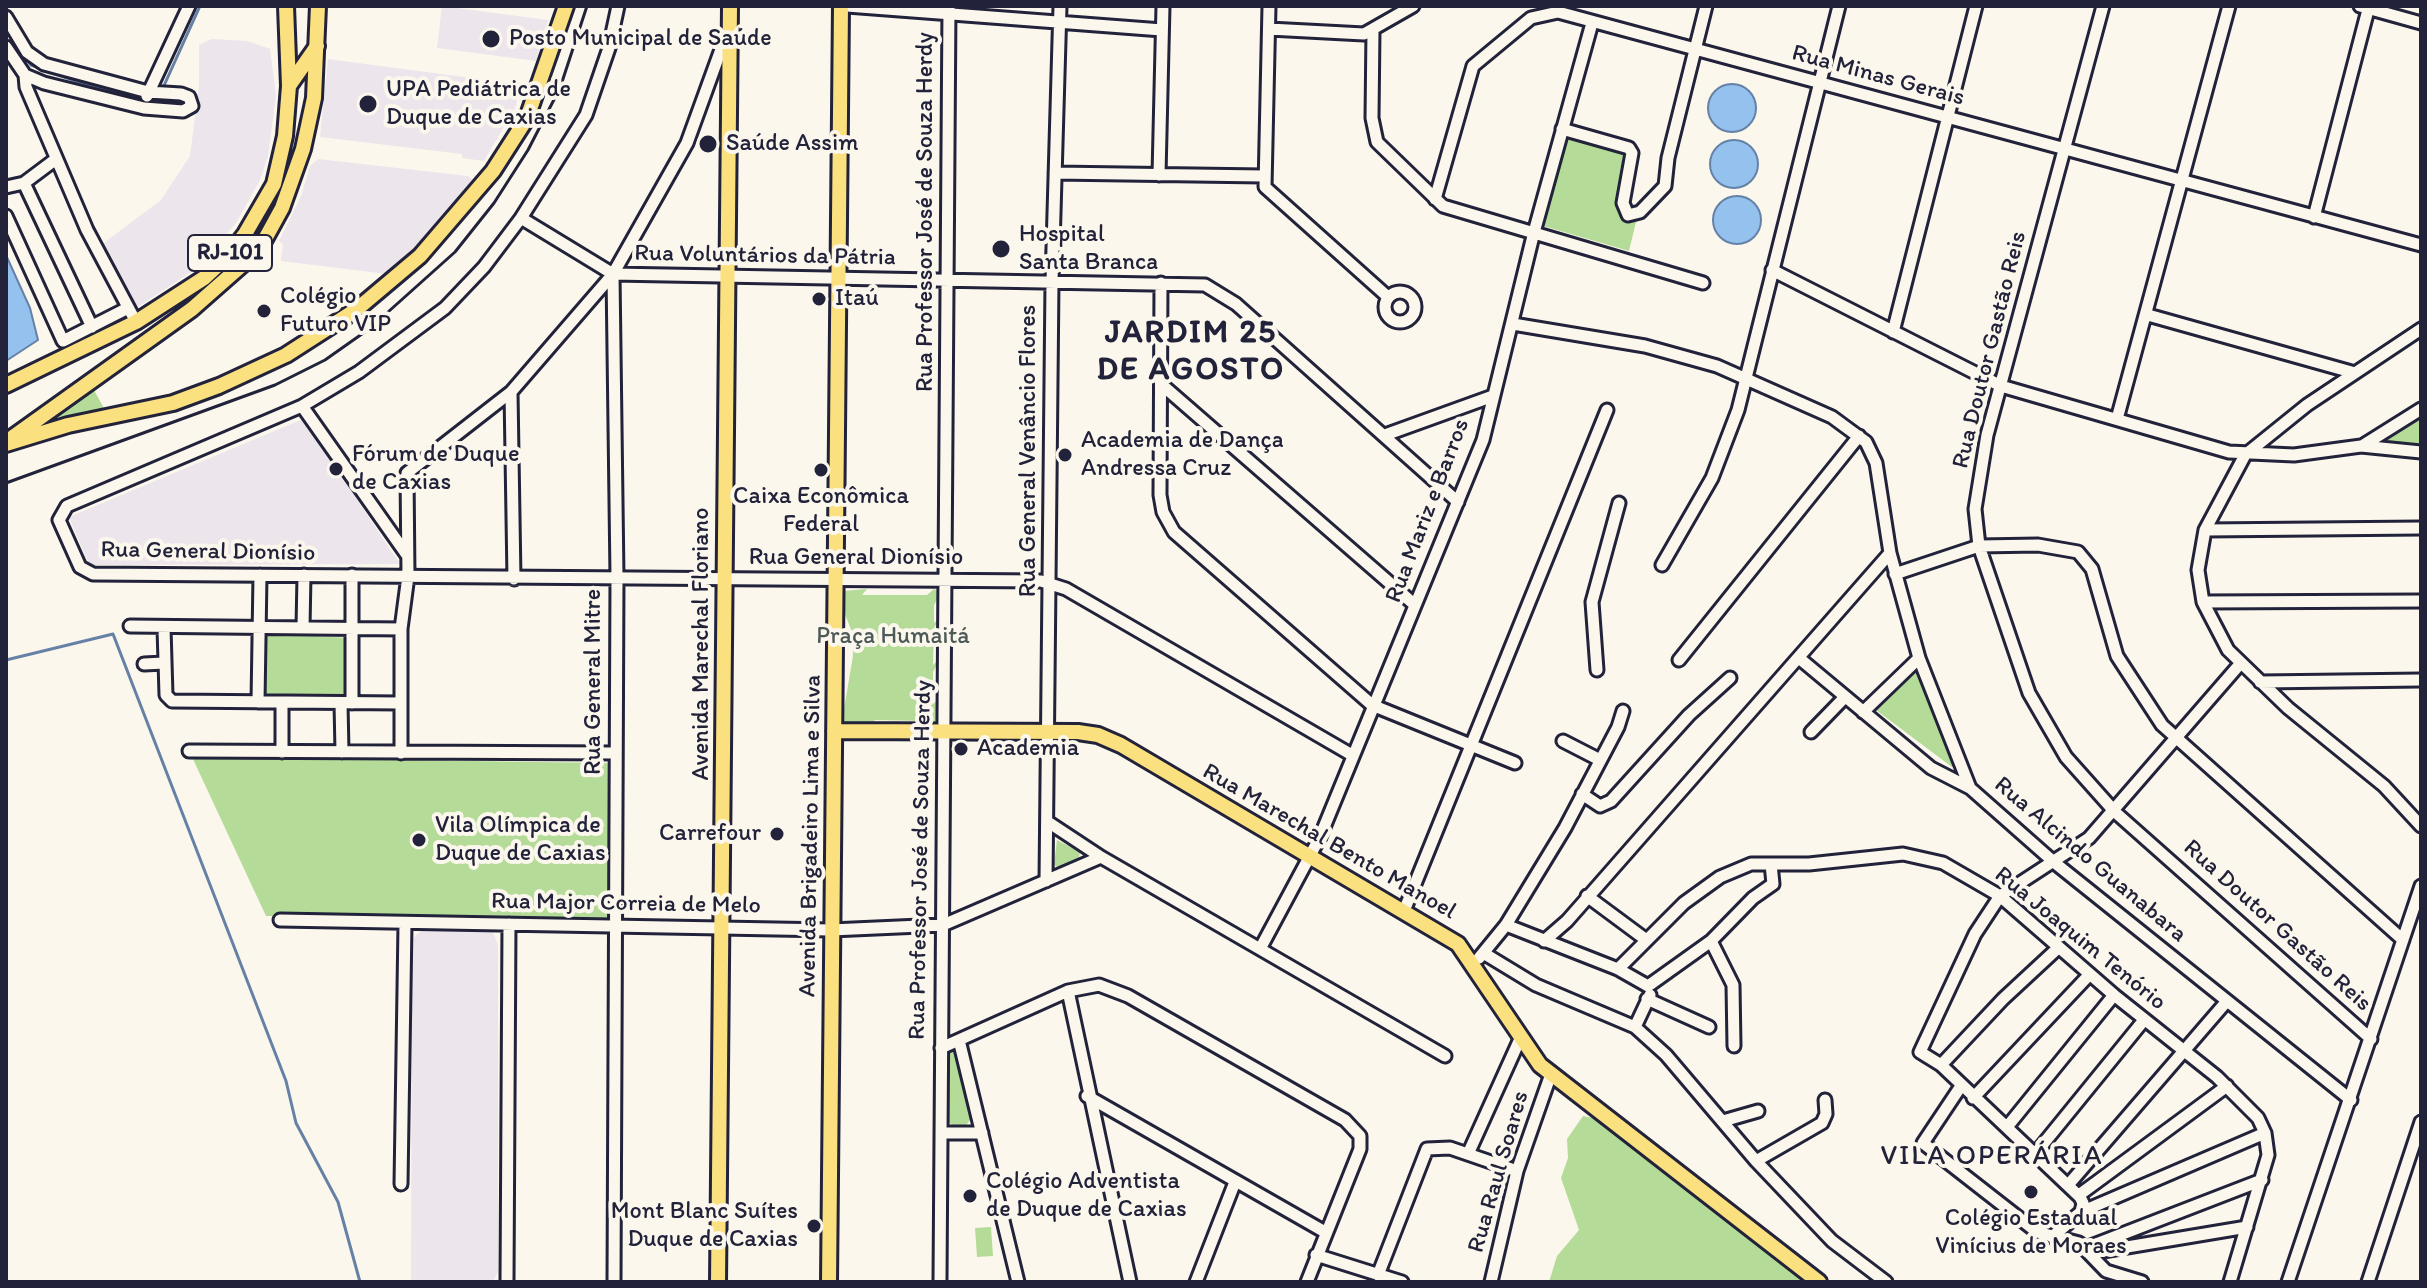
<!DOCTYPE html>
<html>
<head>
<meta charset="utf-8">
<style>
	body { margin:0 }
	#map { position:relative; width:2427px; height:1288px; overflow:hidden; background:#fbf7ec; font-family:Itim,sans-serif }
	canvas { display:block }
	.frame { position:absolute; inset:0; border:8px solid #22223b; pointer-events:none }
</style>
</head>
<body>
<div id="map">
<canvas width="2427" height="1288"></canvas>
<div class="frame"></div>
</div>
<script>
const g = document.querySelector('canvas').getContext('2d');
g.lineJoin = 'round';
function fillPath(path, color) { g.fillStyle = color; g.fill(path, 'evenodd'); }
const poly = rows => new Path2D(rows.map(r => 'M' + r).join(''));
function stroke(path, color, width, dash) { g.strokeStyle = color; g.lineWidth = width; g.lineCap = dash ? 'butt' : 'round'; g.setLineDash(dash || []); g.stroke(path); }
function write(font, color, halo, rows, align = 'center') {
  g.font = font + ' Itim,sans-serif'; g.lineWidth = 8; g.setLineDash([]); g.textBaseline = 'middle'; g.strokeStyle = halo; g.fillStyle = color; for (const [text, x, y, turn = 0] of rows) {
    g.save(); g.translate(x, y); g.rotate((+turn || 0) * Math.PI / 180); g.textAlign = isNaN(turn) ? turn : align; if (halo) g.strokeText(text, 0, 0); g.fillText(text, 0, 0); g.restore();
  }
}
const built = poly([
	[442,6,548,20,536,61,437,48],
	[212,39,247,41,270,49,276,95,268,156,260,180,236,223,199,267,136,308,101,245,161,200,190,156,199,85,199,45],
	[328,59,509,83,513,94,518,95,516,106,484,161,462,158,462,154,320,137],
	[318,159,468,176,473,180,434,230,387,274,281,261,283,244,279,241,301,196,310,166],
	[303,419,400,564,89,565,69,517],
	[422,930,492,930,498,945,498,1271,493,1282,411,1281,412,939]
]);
const green = poly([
	[1564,135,1628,150,1619,204,1627,218,1636,222,1629,251,1540,225],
	[94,390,106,412,57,420,61,413],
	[2421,414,2421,443,2379,444,2379,440],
	[867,589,862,595,927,595,934,589,941,593,934,605,934,623,941,617,934,628,933,665,941,657,933,672,933,704,941,697,939,727,918,728,922,721,875,720,869,728,845,726,843,715,853,656,852,632,843,609,843,591],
	[261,633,349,638,348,697,263,698],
	[1917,663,1955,765,1952,767,1876,710],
	[192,757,609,763,608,919,266,916],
	[1057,840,1080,852,1079,858,1061,869,1054,865],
	[955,1048,973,1116,964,1128,955,1128,947,1120,947,1055],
	[1583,1116,1602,1120,1814,1282,1549,1282,1557,1256,1579,1230,1561,1178,1568,1158,1567,1139],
	[991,1227,993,1256,977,1257,975,1228]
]);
const water = poly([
	'1708 108a24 24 0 1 1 48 0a24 24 0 1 1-48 0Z',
	'1710 164a24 24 0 1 1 48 0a24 24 0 1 1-48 0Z',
	'1713 220a24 24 0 1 1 48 0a24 24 0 1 1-48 0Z',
	[6,255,30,308,38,340,6,361,6,255]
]);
const stream = poly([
	[6,31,31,65,92,87,142,96],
	[162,90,200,6],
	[158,98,186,102],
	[6,660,113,634,286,1081,296,1123,338,1202,360,1282]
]);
const minor = poly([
	[618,6,609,48,586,115,521,218,484,267,445,308,359,372,302,406,67,506,59,520,80,567,93,574,1041,581,1066,589,1352,755],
	[847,6,1162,30],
	[1269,6,1265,187,1388,297],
	[2103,6,1987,435,1975,509,1979,546,2029,693,2066,757,2115,812,2371,1039],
	[2360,6,2421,23],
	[6,17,27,52,44,64,148,92,181,94,189,97,192,106,183,111,144,108,44,83,25,75,6,47],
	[1269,29,1364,34,1413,6],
	[1373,30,1372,118,1377,142,1443,206,1703,283],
	[25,75,26,87,87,230,136,322],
	[147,96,189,6],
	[1562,129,1629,148,1632,153,1623,203,1628,215,1640,212,1665,186,1668,158,1706,6],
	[1055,173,1263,176],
	[1159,175,1163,6],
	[24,183,92,327],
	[6,187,24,183,56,159],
	[1435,199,1473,66,1531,18,1558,12,2421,245],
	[6,216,63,341,128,308],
	[2314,217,2369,6],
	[521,218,613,274,1205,285,1236,304,1458,502],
	[1772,270,2001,386,2229,452,2294,455,2361,446,2421,452],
	[613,274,617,577,614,1282],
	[1161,283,1160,495,1163,512,1174,532,1372,705,1515,763],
	'1385 307a15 15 0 1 1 30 0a15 15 0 1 1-30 0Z',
	[2148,315,2355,373],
	[1513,324,1645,346,1717,366,1832,417,1866,442,1876,463,1890,553,1919,658,1970,788],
	[2421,329,2307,405,2245,455,2205,530,2198,570,2203,602,2228,650,2288,708,2384,786,2421,826],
	[1893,332,1976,6],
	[1161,384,1415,605],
	[511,392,514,579],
	[302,406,407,555],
	[2117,419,2229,6],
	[1385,435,1493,396],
	[2362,446,2421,409],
	[2205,530,2421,528],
	[1662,565,1712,478,1738,410,1839,6],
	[1895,574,1979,546,2038,545,2078,552,2092,569,2117,656,2162,725,2403,940],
	[2203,602,2421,601],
	[130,626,401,629],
	[164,628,166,695,172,701,400,703],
	[303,628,304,575],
	[1799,658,1931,768,1970,788,2055,863,2351,1100],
	[1679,660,1859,436],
	[144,664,164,663],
	[1597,670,1592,602,1619,503],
	[2260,682,2421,680],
	[258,702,260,575],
	[341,703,342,752],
	[352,703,352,575],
	[1863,712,1919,658],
	[1811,732,1844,698],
	[1563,741,1600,760],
	[189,751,616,753],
	[282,752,282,702],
	[401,753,401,629,408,576,407,473,511,392,613,274,687,143,727,33],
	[1582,794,1600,806,1611,801,1689,715,1730,678],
	[1048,822,1101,857,1445,1056],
	[1046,881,1052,282,1060,6],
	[1587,896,1645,939],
	[1404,911,1607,410],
	[280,920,831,930,943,925,1101,857],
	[1506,925,1618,969,1648,986],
	[1544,941,1567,921,1890,553],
	[1711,941,1733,985,1734,1046],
	[1260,949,1320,837,1483,440,1533,236,1592,23],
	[1485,954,1536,985,1635,1027,1666,1055,1756,1161,1832,1241,1886,1282],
	[1479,958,1506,925,1565,828,1618,727,1623,711],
	[1618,969,1684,903,1720,877,1751,864,1809,864,1903,854,1943,863,2000,896,2114,995,2217,1077,2258,1118,2265,1133,2268,1155,2230,1282],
	[1648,986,1711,941,1753,898,1773,884,1771,864],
	[1068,991,1130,1282],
	[1647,999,1709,1027],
	[1635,1027,1650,995],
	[959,1040,1018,1282],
	[941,1048,1068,991,1099,985,1128,996,1345,1120,1360,1136,1360,1149,1307,1282],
	[1941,1065,2003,999,2058,948],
	[1961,1086,1923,1143,2037,1232,2079,1243,2106,1271,2142,1282],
	[1087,1096,1325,1232],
	[1973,1098,2090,974],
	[1723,1121,1758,1111],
	[2007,1127,2114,995],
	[943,1133,982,1133],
	[1468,1154,1520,1039],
	[2035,1154,2144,1020],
	[1756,1161,1822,1123,1826,1114,1825,1100],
	[401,1184,405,924],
	[2069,1184,2227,1001],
	[2079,1195,2227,1086],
	[2081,1212,2265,1133],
	[2052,1237,2081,1212,2083,1203,2080,1197,1941,1065,1920,1052,1975,934,2000,896,2089,838,2240,664],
	[2086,1248,2262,1180],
	[2091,1253,2247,1227],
	[1316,1255,1402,1282],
	[1378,1275,1427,1149,1450,1148,1517,1171],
	[507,1282,509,924],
	[940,1282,949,6],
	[1196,1282,1235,1182],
	[1491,1282,1517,1171,1551,1074],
	[2288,1282,2421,886],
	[2368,1282,2421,1122]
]);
const major = poly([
	[289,86,317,46],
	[6,385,136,322,204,278,229,255,245,234,274,184,285,136,289,86,286,6],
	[13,437,192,309,259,250,282,208,303,149,314,98,318,6],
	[6,444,68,425,173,403,219,386,286,355,356,310,420,256,493,171,527,118,566,6],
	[834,731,1078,732,1098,735,1121,745,1458,944,1540,1065,1819,1282],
	[718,1282,730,6],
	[829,1282,841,6]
]);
const rail = poly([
	[6,483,275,385,325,360,369,329,455,252,494,203,528,150,560,88,587,6]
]);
const markers = [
	[491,39,10,"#22223b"],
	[368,104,10,"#22223b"],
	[708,144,10,"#22223b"],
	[1001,249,10,"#22223b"],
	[819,299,8,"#22223b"],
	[264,311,8,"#22223b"],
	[1065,455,8,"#22223b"],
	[336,469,8,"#22223b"],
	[821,470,8,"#22223b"],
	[961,749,8,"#22223b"],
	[777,834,8,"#22223b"],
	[419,840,8,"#22223b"],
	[2031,1192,8,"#22223b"],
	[970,1196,8,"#22223b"],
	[814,1226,8,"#22223b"]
];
const shields = [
	[230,253,84]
];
const shieldNames = [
	["RJ-101",230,253]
];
const poiNames = [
	["Posto Municipal de Saúde",509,39],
	["UPA Pediátrica de",386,90],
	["Duque de Caxias",386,118],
	["Saúde Assim",726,144],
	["Hospital",1019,235],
	["Santa Branca",1019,263],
	["Colégio",280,297],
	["Futuro VIP",280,325],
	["Itaú",835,299],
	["Academia de Dança",1081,441],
	["Andressa Cruz",1081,469],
	["Fórum de Duque",352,455],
	["de Caxias",352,483],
	["Caixa Econômica",821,497,"center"],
	["Federal",821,525,"center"],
	["Academia",977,749],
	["Vila Olímpica de",435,826],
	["Duque de Caxias",435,854],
	["Carrefour",761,834,"right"],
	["Colégio Adventista",986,1182],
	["de Duque de Caxias",986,1210],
	["Mont Blanc Suítes",798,1212,"right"],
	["Duque de Caxias",798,1240,"right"],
	["Colégio Estadual",2031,1219,"center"],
	["Vinícius de Moraes",2031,1247,"center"]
];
const streetNames = [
	["Rua Minas Gerais",1878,76,15],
	["Rua Professor José de Souza Herdy",926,212,-90],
	["Rua Voluntários da Pátria",765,256,1],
	["Rua Doutor Gastão Reis",1990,350,-76],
	["Rua General Venâncio Flores",1029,451,-90],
	["Rua Mariz e Barros",1428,511,-69],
	["Rua General Dionísio",208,552,1],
	["Rua General Dionísio",856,558],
	["Avenida Marechal Floriano",702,644,-90],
	["Rua General Mitre",594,682,-90],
	["Avenida Brigadeiro Lima e Silva",811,836,-89],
	["Rua Marechal Bento Manoel",1329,842,30],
	["Rua Professor José de Souza Herdy",921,860,-89],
	["Rua Alcindo Guanabara",2090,860,40],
	["Rua Major Correia de Melo",626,904,1],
	["Rua Doutor Gastão Reis",2277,926,42],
	["Rua Joaquim Tenório",2080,939,39],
	["Rua Raul Soares",1499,1172,-74]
];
const parkNames = [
	["Praça Humaitá",893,637]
];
const quarterNames = [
	["VILA OPERÁRIA",1992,1157]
];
const districtNames = [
	["JARDIM 25",1191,334],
	["DE AGOSTO",1191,371]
];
fillPath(built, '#ece5ec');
fillPath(green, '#b4dc98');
fillPath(water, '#94c1ee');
stroke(water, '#6681a6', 2);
stroke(stream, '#6681a6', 3);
stroke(minor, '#22223b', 17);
stroke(major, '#22223b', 20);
stroke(minor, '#fbf7ec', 11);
stroke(major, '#fbe080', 14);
stroke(rail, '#22223b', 3);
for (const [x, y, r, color] of markers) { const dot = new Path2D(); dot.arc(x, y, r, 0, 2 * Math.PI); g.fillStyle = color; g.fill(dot); stroke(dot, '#fbf7ec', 3); }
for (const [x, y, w] of shields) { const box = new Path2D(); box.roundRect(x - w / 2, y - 18, w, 36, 6); g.fillStyle = '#fbf7ec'; g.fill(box); stroke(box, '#22223b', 2); }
write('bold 22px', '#22223b', null, shieldNames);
write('24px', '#22223b', '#fbf7ec', poiNames, 'left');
write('24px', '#22223b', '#fbf7ec', streetNames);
write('24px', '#4e5a57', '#fbf7ec', parkNames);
g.letterSpacing = '2px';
write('28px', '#22223b', '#fbf7ec', quarterNames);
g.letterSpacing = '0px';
g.letterSpacing = '2px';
write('bold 32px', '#22223b', '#fbf7ec', districtNames);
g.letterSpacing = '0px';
</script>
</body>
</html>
